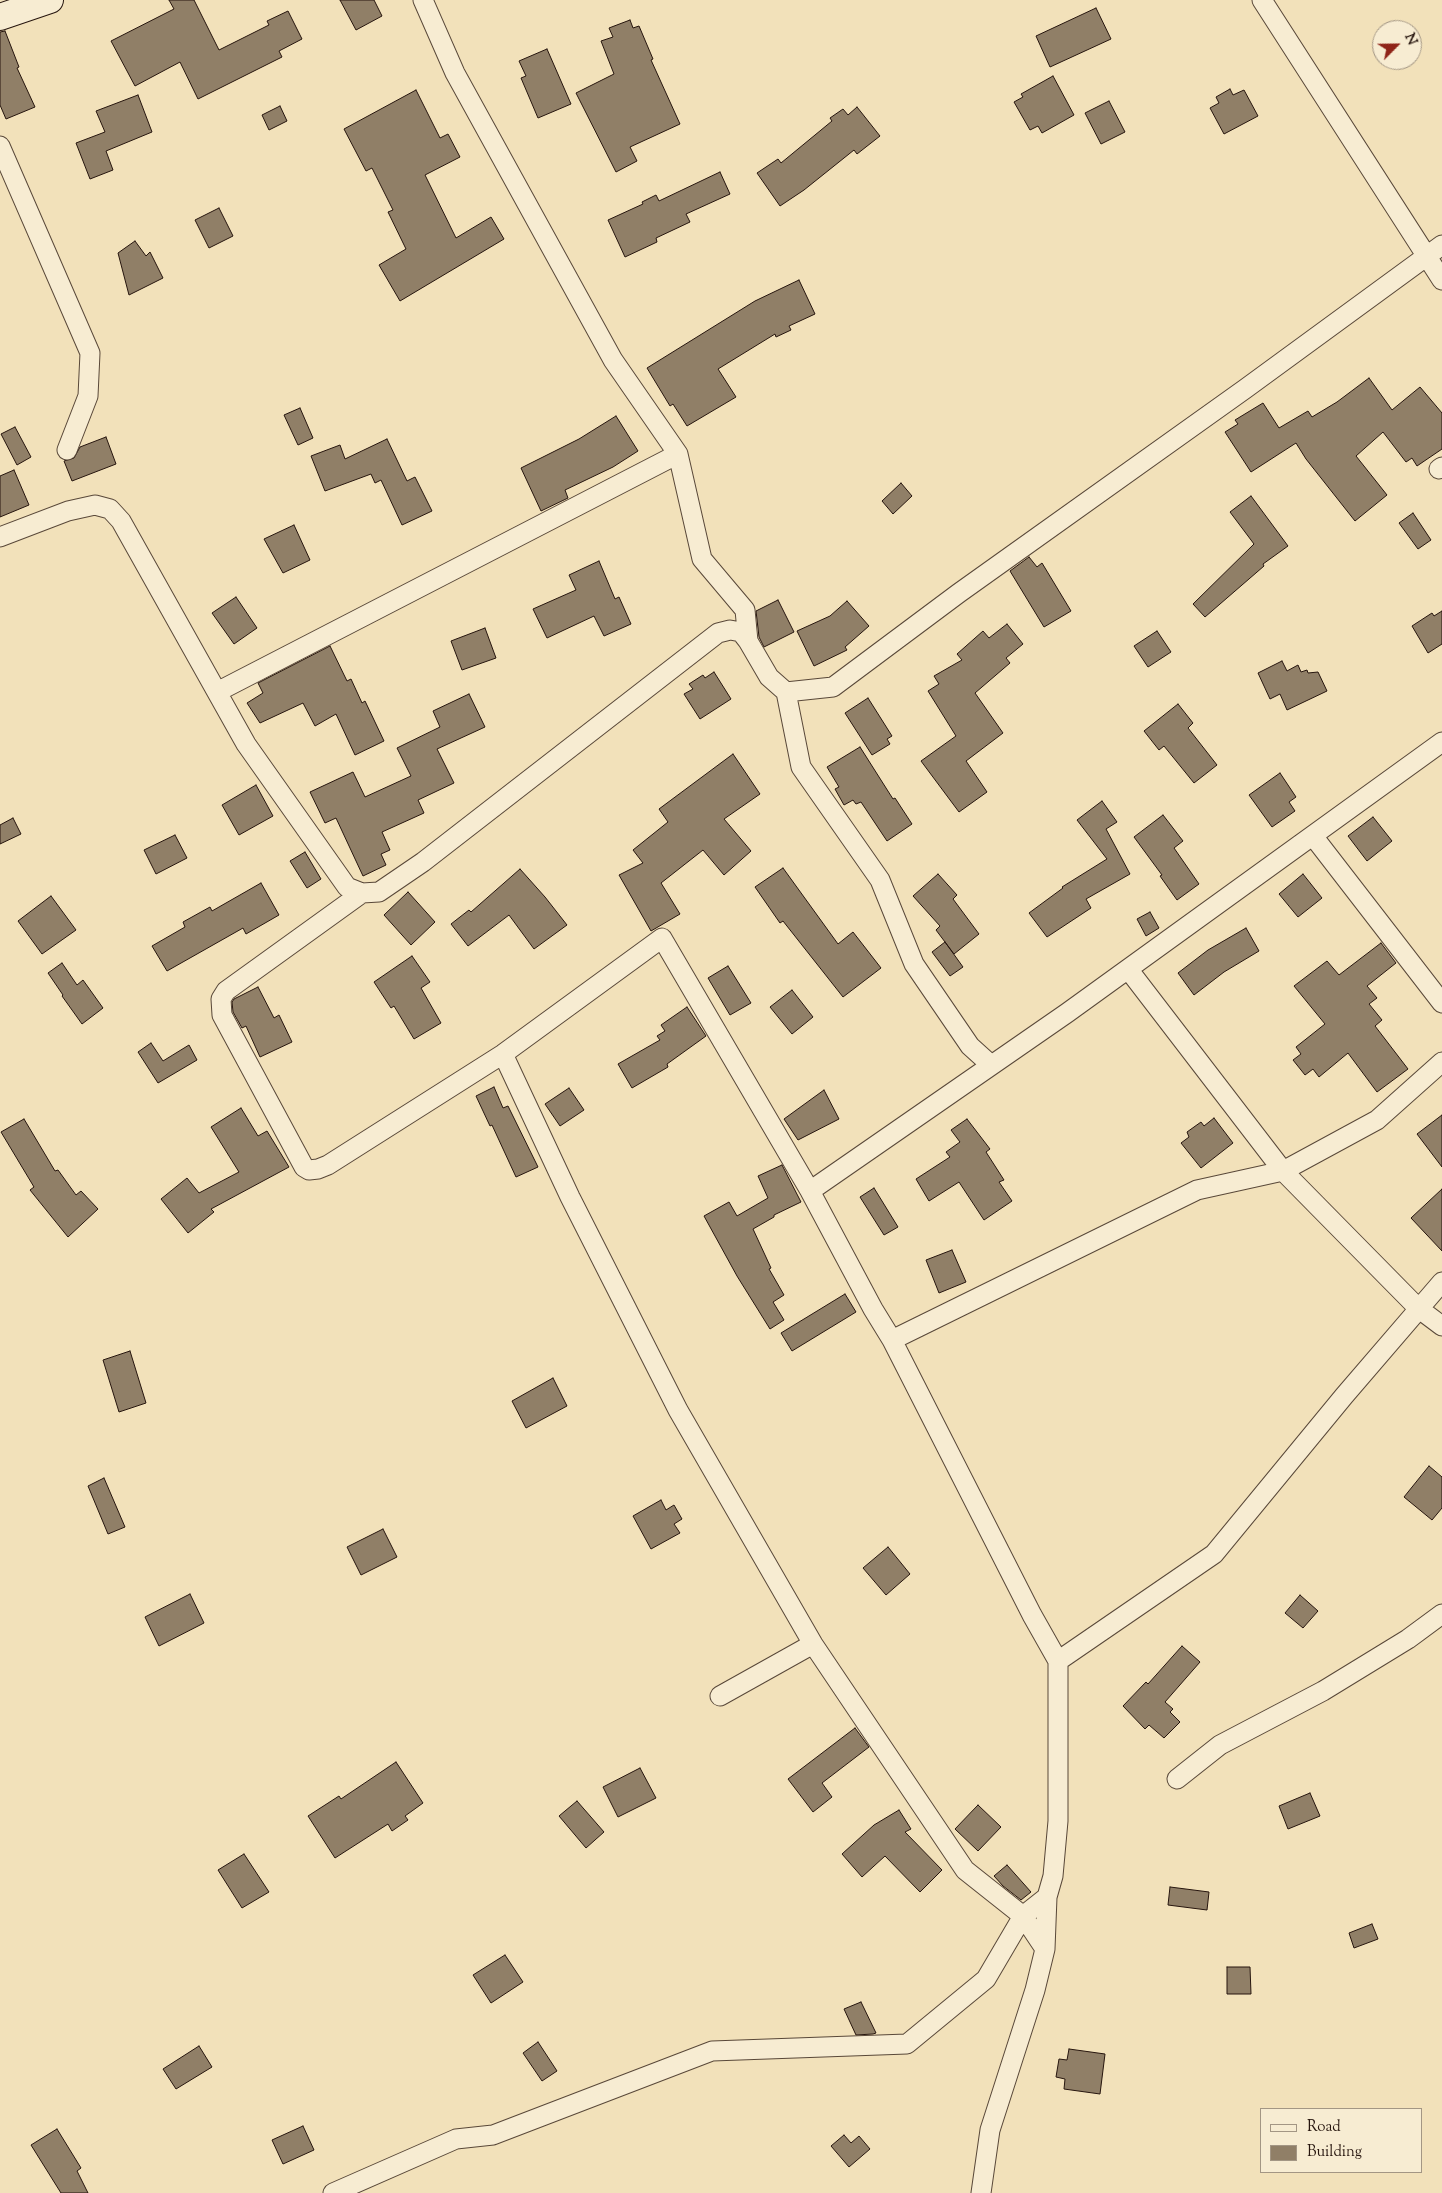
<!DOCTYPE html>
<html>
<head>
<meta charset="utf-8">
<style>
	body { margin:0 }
	#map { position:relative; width:1442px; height:2193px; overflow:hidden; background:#f2e1ba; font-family:"Sorts Mill Goudy",serif }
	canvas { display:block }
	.legend { position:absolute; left:1260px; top:2108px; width:162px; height:65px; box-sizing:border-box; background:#f7ecd2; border:1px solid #a39684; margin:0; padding:6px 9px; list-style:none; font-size:15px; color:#26150e }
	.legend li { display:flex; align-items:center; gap:10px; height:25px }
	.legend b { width:25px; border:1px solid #a39684 }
	.north { position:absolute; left:1372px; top:20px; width:50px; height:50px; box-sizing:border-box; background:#f7ecd2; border:1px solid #a39684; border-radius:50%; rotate:67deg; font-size:14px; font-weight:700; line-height:20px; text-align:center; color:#26150e }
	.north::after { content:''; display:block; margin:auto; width:18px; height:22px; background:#8f2418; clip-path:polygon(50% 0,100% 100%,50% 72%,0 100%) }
</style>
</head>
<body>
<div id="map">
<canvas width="1442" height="2193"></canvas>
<ul class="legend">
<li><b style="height:6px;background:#f7ecd2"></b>Road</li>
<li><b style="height:14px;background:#907f67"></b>Building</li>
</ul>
<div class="north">N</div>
</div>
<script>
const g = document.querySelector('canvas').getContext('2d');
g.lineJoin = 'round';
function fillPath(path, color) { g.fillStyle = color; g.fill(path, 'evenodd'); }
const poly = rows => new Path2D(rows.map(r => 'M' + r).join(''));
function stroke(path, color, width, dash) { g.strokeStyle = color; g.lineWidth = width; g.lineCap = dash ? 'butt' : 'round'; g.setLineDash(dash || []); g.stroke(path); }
const building = poly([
	[169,0,194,0,219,50,269,25,267,21,288,11,302,39,279,51,282,57,198,99,180,62,135,86,111,41,174,9,169,0],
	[340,0,374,0,382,16,356,30,340,0],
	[1096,8,1111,39,1050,67,1036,36,1096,8],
	[630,20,633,28,639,26,653,59,651,60,680,124,630,147,637,161,616,172,576,93,614,74,601,41,613,37,609,28,630,20],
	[5,31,19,67,17,68,35,107,6,119,0,105,0,32,5,31],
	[547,49,571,104,538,118,521,78,526,76,519,61,547,49],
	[1053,76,1074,115,1042,133,1038,126,1030,130,1014,102,1023,97,1021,94,1053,76],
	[1230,89,1233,95,1244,90,1258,116,1224,134,1210,108,1219,103,1216,97,1230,89],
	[416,90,440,138,448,134,460,157,425,175,456,238,491,217,504,239,400,301,379,265,406,249,388,212,393,210,372,168,366,171,344,129,416,90],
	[138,95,152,132,106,151,113,170,90,179,76,143,105,132,96,111,138,95],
	[1109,101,1125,132,1101,144,1085,113,1109,101],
	[280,106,287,121,269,130,262,115,280,106],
	[857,107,880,136,857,154,854,150,804,190,780,206,757,173,778,159,781,163,832,121,830,118,843,109,848,115,857,107],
	[720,172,730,194,686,214,690,222,656,238,657,242,625,257,608,220,643,204,642,202,656,195,659,201,720,172],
	[219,208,233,236,209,248,195,220,219,208],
	[135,241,146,256,150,252,163,278,129,295,118,253,135,241],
	[799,280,815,314,789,326,791,330,776,337,775,334,718,369,736,397,687,426,673,404,670,406,647,368,755,301,799,280],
	[1369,378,1392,410,1420,387,1442,413,1442,449,1417,466,1412,458,1406,462,1383,432,1356,456,1387,495,1355,521,1306,459,1296,443,1251,472,1225,432,1238,424,1235,420,1263,403,1279,428,1308,411,1312,417,1337,402,1369,378],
	[300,408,313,438,298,445,284,415,300,408],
	[616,416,638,451,613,467,565,490,568,498,541,511,521,468,579,439,616,416],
	[15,427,31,457,17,465,1,434,15,427],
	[106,437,116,464,72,481,64,461,74,458,80,447,106,437],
	[387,439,407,481,415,477,432,511,402,525,381,480,375,483,371,474,325,491,311,456,340,445,345,459,387,439],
	[14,470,29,505,0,517,0,476,14,470],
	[901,483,912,496,893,514,882,501,901,483],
	[1251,496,1288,546,1263,564,1264,566,1205,617,1193,604,1254,544,1230,512,1251,496],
	[1413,513,1431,540,1418,549,1399,523,1413,513],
	[294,525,310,560,283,573,264,539,294,525],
	[1029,557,1037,567,1042,563,1071,611,1044,627,1010,571,1029,557],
	[599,561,615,599,619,597,631,624,604,636,594,616,547,638,533,609,576,590,569,575,599,561],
	[236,597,257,628,234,644,212,613,236,597],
	[778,600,794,632,764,647,759,637,756,611,778,600],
	[847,601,869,626,845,647,847,650,814,666,797,631,830,616,847,601],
	[1442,611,1442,644,1428,653,1412,626,1432,613,1434,616,1442,611],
	[1007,624,1023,644,1006,658,1010,663,975,693,1003,733,966,761,987,792,959,812,921,761,956,736,928,691,939,684,934,676,962,660,957,654,983,631,989,638,1007,624],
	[485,628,496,658,462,670,451,641,485,628],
	[1157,631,1171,652,1148,667,1134,646,1157,631],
	[330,646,347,681,351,679,362,703,365,701,384,741,355,755,336,714,315,726,303,703,260,723,247,703,263,693,258,683,330,646],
	[1282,661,1287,671,1298,665,1301,672,1307,670,1308,673,1318,672,1327,691,1287,710,1280,694,1270,699,1258,673,1282,661],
	[714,672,731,699,700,719,684,694,693,689,689,684,703,675,705,678,714,672],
	[469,694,485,727,437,749,454,783,418,800,424,813,382,832,390,850,381,854,386,865,363,876,336,818,325,823,310,792,353,772,365,797,411,776,397,748,440,727,433,711,469,694],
	[868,698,892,736,887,739,890,744,872,755,845,713,868,698],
	[1178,704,1193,723,1188,728,1217,765,1194,783,1164,746,1159,750,1144,731,1178,704],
	[860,747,893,799,895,798,912,824,887,841,861,802,856,804,853,800,844,805,835,789,839,787,827,767,860,747],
	[733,754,760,794,724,819,751,851,724,875,703,850,661,883,680,914,651,931,619,875,643,863,633,850,668,822,659,809,733,754],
	[1280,773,1296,797,1289,802,1295,811,1272,827,1249,795,1280,773],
	[256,785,273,816,239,835,222,805,256,785],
	[1102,801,1117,822,1106,829,1130,874,1086,899,1091,908,1047,937,1029,913,1063,888,1062,887,1107,859,1077,820,1102,801],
	[1163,815,1183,841,1174,848,1199,884,1177,900,1160,876,1162,875,1134,837,1163,815],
	[1373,817,1392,841,1367,861,1348,836,1373,817],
	[13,818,21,834,0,844,0,825,13,818],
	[175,835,187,858,156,874,144,850,175,835],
	[305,852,321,879,307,888,290,861,305,852],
	[783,868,838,944,853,932,881,968,843,997,783,921,780,923,755,887,783,868],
	[520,869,545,897,567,925,534,949,509,915,468,946,451,924,469,910,471,912,520,869],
	[938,874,957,895,953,899,979,934,954,954,936,930,940,926,913,896,938,874],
	[1303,874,1322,898,1298,917,1279,894,1303,874],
	[261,883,279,915,246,934,243,928,167,971,152,946,185,927,183,922,210,907,212,911,261,883],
	[408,892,435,922,411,945,384,915,408,892],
	[51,896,76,930,42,954,18,921,51,896],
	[1150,912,1159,928,1146,936,1137,919,1150,912],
	[1246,928,1259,951,1224,972,1194,995,1178,973,1208,950,1246,928],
	[945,942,963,967,950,976,932,952,945,942],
	[1381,943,1396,963,1367,986,1377,998,1369,1004,1382,1020,1375,1026,1408,1069,1377,1092,1348,1053,1319,1077,1313,1069,1305,1075,1293,1060,1301,1054,1296,1047,1325,1024,1294,986,1327,961,1339,975,1381,943],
	[412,956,430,982,421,988,441,1023,414,1039,394,1006,391,1008,374,982,412,956],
	[62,963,77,985,83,980,103,1008,82,1024,62,996,63,995,48,973,62,963],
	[728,966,751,1003,730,1015,708,978,728,966],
	[258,987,274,1018,279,1015,292,1042,260,1057,246,1026,242,1028,233,1012,232,1002,234,999,258,987],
	[792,990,813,1017,792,1034,770,1007,792,990],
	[687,1007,706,1036,667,1064,668,1067,632,1088,618,1064,660,1040,657,1036,665,1031,661,1025,687,1007],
	[151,1043,163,1061,189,1045,197,1060,158,1083,138,1052,151,1043],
	[494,1087,503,1108,508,1106,538,1167,516,1177,492,1125,490,1126,476,1096,494,1087],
	[569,1088,584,1110,560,1126,545,1104,569,1088],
	[824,1090,839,1119,798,1140,784,1119,824,1090],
	[241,1108,258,1136,267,1131,289,1167,211,1209,214,1212,188,1233,161,1199,187,1178,199,1193,239,1172,211,1127,241,1108],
	[1442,1115,1442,1167,1417,1134,1442,1115],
	[1214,1118,1233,1143,1201,1168,1181,1143,1189,1137,1187,1132,1201,1122,1204,1126,1214,1118],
	[24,1119,55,1171,58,1170,76,1195,81,1191,98,1209,68,1237,30,1190,34,1187,1,1132,24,1119],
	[967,1119,990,1149,986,1152,1004,1180,999,1182,1012,1201,984,1220,959,1182,929,1201,916,1179,950,1157,946,1152,960,1142,951,1130,967,1119],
	[782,1165,801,1202,774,1215,774,1217,753,1229,771,1268,769,1269,784,1295,773,1302,784,1320,770,1329,737,1276,704,1216,729,1202,737,1216,768,1198,758,1176,782,1165],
	[874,1188,898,1227,884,1235,860,1197,874,1188],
	[1442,1189,1442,1251,1411,1218,1442,1189],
	[952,1250,966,1282,939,1293,926,1260,952,1250],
	[845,1294,856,1312,792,1351,781,1333,845,1294],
	[130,1351,146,1403,119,1412,103,1360,130,1351],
	[553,1378,567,1406,526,1428,512,1401,553,1378],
	[1429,1466,1442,1477,1442,1508,1432,1520,1404,1497,1429,1466],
	[104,1478,125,1527,108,1534,88,1486,104,1478],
	[661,1500,666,1510,674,1505,682,1519,674,1524,680,1533,651,1549,633,1516,661,1500],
	[383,1529,397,1557,361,1575,347,1547,383,1529],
	[888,1547,910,1574,886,1595,863,1568,888,1547],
	[190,1594,204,1623,159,1646,145,1617,190,1594],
	[1300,1595,1318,1611,1303,1628,1285,1613,1300,1595],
	[1182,1646,1200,1662,1165,1702,1173,1709,1170,1712,1180,1722,1164,1738,1149,1725,1145,1729,1123,1706,1146,1682,1148,1684,1182,1646],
	[855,1728,869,1747,822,1783,832,1797,813,1812,788,1779,855,1728],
	[396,1762,423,1803,405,1816,408,1820,392,1831,388,1824,335,1858,308,1816,339,1796,341,1799,396,1762],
	[640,1768,656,1798,618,1817,603,1787,640,1768],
	[1310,1793,1320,1816,1288,1829,1279,1806,1310,1793],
	[577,1801,604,1832,586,1848,559,1816,577,1801],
	[978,1805,1001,1827,978,1851,955,1829,978,1805],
	[899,1810,911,1829,905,1832,942,1870,920,1892,885,1856,862,1877,842,1854,874,1825,899,1810],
	[244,1854,269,1892,242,1908,218,1870,244,1854],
	[1007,1865,1031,1892,1021,1900,1003,1886,994,1876,1007,1865],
	[1170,1887,1209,1892,1207,1910,1168,1905,1170,1887],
	[1372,1924,1378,1939,1354,1948,1349,1933,1372,1924],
	[505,1955,523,1982,491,2003,473,1975,505,1955],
	[1227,1967,1250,1967,1251,1994,1227,1994,1227,1967],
	[861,2002,876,2033,873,2034,856,2035,844,2009,861,2002],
	[538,2042,557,2071,542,2081,523,2053,538,2042],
	[199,2046,212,2067,176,2089,163,2069,199,2046],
	[1069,2049,1105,2054,1100,2094,1064,2089,1065,2079,1056,2077,1059,2059,1067,2060,1069,2049],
	[303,2126,314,2150,283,2164,272,2140,303,2126],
	[57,2129,81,2168,77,2171,88,2193,61,2193,31,2145,57,2129],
	[844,2135,851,2143,859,2136,870,2149,849,2167,831,2146,844,2135]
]);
const street = poly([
	[423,0,455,73,613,360,678,454,702,559,745,610,748,641],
	[1262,0,1442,280],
	[0,146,90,353,88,396,67,450],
	[1439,469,1442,467],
	[0,537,68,511,95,505,110,509,121,521,246,744,347,887,362,893,379,892,423,862,718,633,730,630,741,632,748,641,769,677,786,692,833,687,959,593,1245,389,1442,245],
	[217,692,678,454],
	[786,692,801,767,880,880,914,964,970,1046,991,1065],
	[1313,836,1442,1003],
	[362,893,226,991,221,999,222,1015,304,1167,309,1170,318,1169,328,1165,503,1054,662,938,810,1191,873,1309,892,1340,1032,1615,1058,1661],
	[1128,969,1283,1171,1418,1308,1442,1326],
	[503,1054,570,1197,678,1410,813,1644,965,1870,1023,1916,1045,1949],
	[810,1191,1067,1013,1442,742],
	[892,1340,1197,1190,1283,1171,1377,1120,1442,1062],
	[720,1696,813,1644],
	[1177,1779,1220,1745,1323,1691,1408,1639,1442,1614],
	[333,2193,456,2139,493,2135,712,2051,907,2044,986,1979,1023,1916,1047,1897],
	[981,2193,990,2130,1035,1990,1045,1949,1047,1897,1053,1876,1058,1821,1058,1661,1214,1554,1344,1396,1442,1282]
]);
const secondary = poly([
	[0,17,50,0]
]);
fillPath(building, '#907f67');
stroke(building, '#26150e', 1);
stroke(street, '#594839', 21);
stroke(secondary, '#26150e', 28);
stroke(street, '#f7ecd2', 19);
stroke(secondary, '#f7ecd2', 26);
</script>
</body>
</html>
